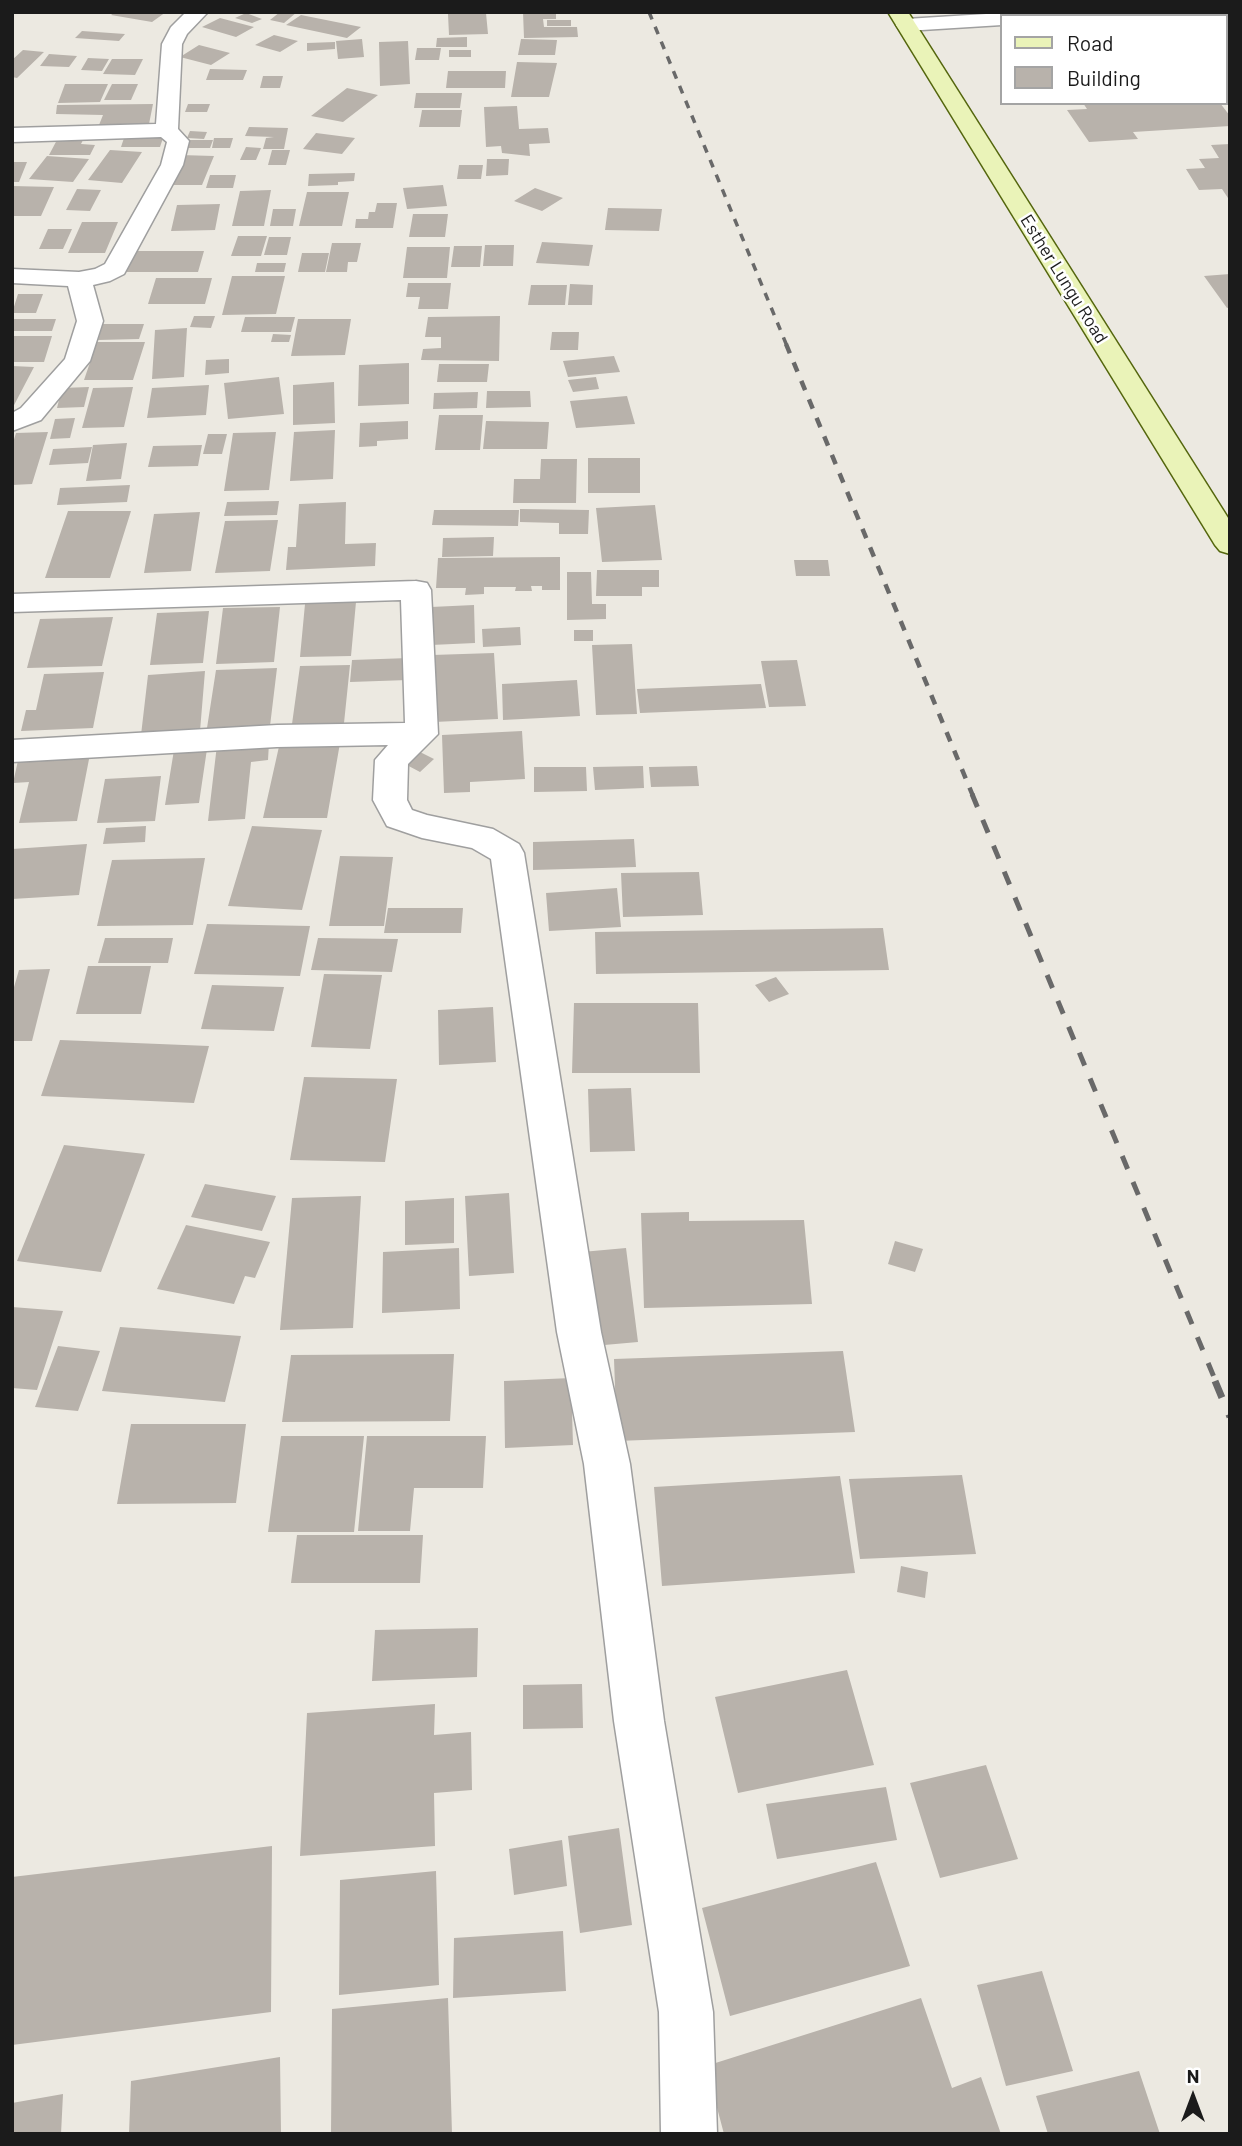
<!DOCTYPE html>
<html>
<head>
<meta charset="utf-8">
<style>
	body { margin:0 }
	#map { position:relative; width:1242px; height:2146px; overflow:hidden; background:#ece9e1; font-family:Barlow,sans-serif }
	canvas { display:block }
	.frame { position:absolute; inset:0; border:14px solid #1b1b1b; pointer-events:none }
	.legend { position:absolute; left:1000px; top:14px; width:228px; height:91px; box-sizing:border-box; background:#fff; border:2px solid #a4a4a4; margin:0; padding:9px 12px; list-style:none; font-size:21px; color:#1b1b1b }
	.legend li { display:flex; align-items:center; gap:14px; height:35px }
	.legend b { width:35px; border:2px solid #a4a4a4 }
	.north { position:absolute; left:1158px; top:2062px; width:70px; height:70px; -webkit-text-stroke:5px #fff; paint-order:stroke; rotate:0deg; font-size:19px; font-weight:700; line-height:28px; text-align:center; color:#1b1b1b }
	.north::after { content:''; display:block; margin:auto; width:24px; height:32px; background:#1b1b1b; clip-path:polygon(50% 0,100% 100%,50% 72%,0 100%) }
</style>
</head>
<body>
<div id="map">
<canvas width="1242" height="2146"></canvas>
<div class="frame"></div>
<ul class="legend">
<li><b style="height:9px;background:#eaf3b8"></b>Road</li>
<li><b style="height:19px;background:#b8b2ab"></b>Building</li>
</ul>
<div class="north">N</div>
</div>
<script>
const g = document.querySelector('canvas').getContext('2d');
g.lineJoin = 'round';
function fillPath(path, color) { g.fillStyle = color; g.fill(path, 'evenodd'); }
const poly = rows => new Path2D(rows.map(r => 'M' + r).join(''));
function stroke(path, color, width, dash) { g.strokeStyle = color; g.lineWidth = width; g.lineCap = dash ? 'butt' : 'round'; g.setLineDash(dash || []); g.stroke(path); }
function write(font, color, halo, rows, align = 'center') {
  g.font = font + ' Barlow,sans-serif'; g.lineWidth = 5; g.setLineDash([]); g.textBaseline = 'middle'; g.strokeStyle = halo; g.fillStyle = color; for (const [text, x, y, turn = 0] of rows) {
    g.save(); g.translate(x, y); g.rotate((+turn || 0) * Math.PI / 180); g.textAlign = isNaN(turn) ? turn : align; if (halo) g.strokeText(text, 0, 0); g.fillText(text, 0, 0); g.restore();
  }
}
const building = poly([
	[115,12,166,12,152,22,111,15],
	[280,12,297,12,284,23,270,20],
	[523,12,556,12,556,19,543,19,544,27,577,27,578,37,524,38],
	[246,13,262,19,252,23,235,18],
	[486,13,488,34,449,35,448,14],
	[301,15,361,27,347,38,286,25],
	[220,18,254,27,236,37,202,27],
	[547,20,571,20,571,26,547,26],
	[82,31,125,34,119,41,75,38],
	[274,35,298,41,280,52,255,45],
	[467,37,467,47,436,47,437,38],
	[362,39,364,57,338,59,336,41],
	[521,39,557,40,555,55,518,55],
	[408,41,410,84,380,86,379,42],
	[335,42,335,49,307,51,307,43],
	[199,45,230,53,211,65,180,57],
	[417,48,441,48,439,60,415,60],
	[23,50,44,52,17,78,12,77,12,60],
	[449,50,471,50,471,57,449,57],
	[49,54,77,56,69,67,40,66],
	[88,58,109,59,102,71,81,70],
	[112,59,143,59,135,75,103,74],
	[517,62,557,63,549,97,511,97],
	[210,69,247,70,243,80,206,80],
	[448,71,506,71,505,88,446,88],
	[263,76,283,76,280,88,260,88],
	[65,84,108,84,100,102,58,103],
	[112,84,138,84,131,100,104,100],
	[347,88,378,95,343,122,311,116],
	[416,93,462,93,460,108,414,108],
	[1083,103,1220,103,1230,116,1230,126,1133,132,1138,139,1089,142,1067,110,1087,109],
	[153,104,149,124,99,125,103,115,56,114,57,105],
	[188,104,210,104,207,112,185,112],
	[517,106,519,129,548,128,550,143,529,144,530,156,502,153,501,146,486,147,484,107],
	[422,110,462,110,460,127,419,127],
	[249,127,288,128,284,149,263,149,266,138,274,137,245,136],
	[190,131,207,132,204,139,187,138],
	[316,133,355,138,342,154,303,149],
	[58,138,84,138,81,144,95,145,90,155,49,155],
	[124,138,163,138,160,147,121,147],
	[214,138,233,138,230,148,212,148],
	[185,140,213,140,210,148,182,148],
	[1230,144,1230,201,1222,189,1199,190,1186,169,1205,168,1199,159,1219,158,1211,145],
	[246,147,261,148,256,160,240,160],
	[110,150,142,152,122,183,88,180],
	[272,150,290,150,286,165,268,165],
	[180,155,214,156,202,185,167,185],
	[47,156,89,159,73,182,29,179],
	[487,159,509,159,508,175,486,176],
	[12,162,27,162,19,182,12,182],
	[459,165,483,165,481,179,457,179],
	[355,173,354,181,338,182,338,185,308,186,309,174],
	[210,175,236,175,233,188,206,188],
	[443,185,447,206,407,209,403,188],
	[12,186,54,187,41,216,12,216],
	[535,188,563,198,542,211,514,201],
	[77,189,101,190,90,211,66,210],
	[271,190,264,226,232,226,240,191],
	[307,192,349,192,342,226,299,226],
	[377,203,397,203,393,228,355,228,356,219,368,219,369,212,375,212],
	[220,204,215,230,171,231,177,205],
	[608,208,662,209,659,231,605,230],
	[273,209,296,209,293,226,270,226],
	[413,214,448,214,445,237,409,237],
	[82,222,118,222,105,253,68,253],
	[48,229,72,229,63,249,39,249],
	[238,236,267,236,261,256,231,256],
	[269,237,291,237,287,255,264,255],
	[542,242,593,245,589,266,536,263],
	[332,243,361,243,357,262,348,262,347,272,326,272],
	[485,245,514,245,513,266,483,266],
	[454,246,482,246,480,267,451,267],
	[407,247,450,247,447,278,403,278],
	[132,251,204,251,198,272,124,272],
	[302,253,329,253,325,272,298,272],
	[257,263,286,263,284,272,255,272],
	[1230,274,1230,307,1227,308,1204,276],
	[232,276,285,276,276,314,222,315],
	[156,278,212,278,205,304,148,304],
	[408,283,451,283,448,309,418,309,420,297,406,297],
	[570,284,593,285,592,305,568,305],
	[531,285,567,285,565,305,528,305],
	[18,294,43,294,36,313,12,313],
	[194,316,215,316,211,328,190,327],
	[500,316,499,361,421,360,423,349,441,348,441,337,425,337,428,317],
	[245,317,295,317,291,332,241,332],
	[12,319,56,319,52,331,12,331],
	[298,319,351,319,345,355,291,356],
	[103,324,144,324,139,339,98,340],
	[187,328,184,377,152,379,155,330],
	[552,332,579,332,578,350,550,350],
	[273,334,291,335,289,342,271,342],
	[12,336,52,336,44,362,12,362],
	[97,342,145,342,133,380,84,380],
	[614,356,620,372,568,377,563,361],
	[229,359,229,373,205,375,206,360],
	[409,363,409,404,358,406,359,365],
	[439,364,489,364,487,382,437,382],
	[12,366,34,367,12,409],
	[279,377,284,414,228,419,224,383],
	[596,377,599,389,573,392,568,380],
	[334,382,335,423,293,425,293,385],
	[209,385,206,415,147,418,152,388],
	[89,387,84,407,57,408,62,388],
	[133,387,124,427,82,428,93,388],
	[487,391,530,391,531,407,486,408],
	[478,392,477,408,433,409,434,393],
	[627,396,635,424,576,428,570,401],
	[439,415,483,415,480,450,435,450],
	[75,418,70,438,50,439,55,419],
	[408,421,408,439,377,441,377,446,359,447,360,423],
	[486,421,549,422,547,449,483,449],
	[335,430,333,479,290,481,294,432],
	[48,432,32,484,12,485,12,446,16,433],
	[276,432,269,490,224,491,233,433],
	[208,434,227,434,222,454,203,454],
	[127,443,121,479,86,481,93,445],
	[202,445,198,466,148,467,153,446],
	[92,447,88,463,49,465,53,449],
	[588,458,640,458,640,493,588,493],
	[541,459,577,459,576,503,513,503,514,479,540,479],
	[130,485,127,502,57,505,60,488],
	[279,501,277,515,224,516,227,502],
	[346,502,345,544,376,543,375,566,286,570,288,547,296,547,299,504],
	[655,505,662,560,602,562,596,508],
	[520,509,589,510,588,534,559,534,559,523,520,522],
	[434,510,519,510,518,526,432,525],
	[68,511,131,511,110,578,45,578],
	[200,512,191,571,144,573,154,514],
	[278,520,270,571,215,573,225,521],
	[494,537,493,556,442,557,443,538],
	[560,557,560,590,542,590,542,586,531,586,532,591,515,591,516,587,484,587,484,594,465,595,466,588,436,588,438,558],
	[794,560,828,560,830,576,796,576],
	[597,570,659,570,659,587,642,587,642,596,596,596],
	[567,572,591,572,592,604,606,604,606,619,567,620],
	[356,602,351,656,300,657,305,604],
	[474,605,475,643,431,645,431,607],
	[280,607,274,662,216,664,223,608],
	[209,611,203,663,150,665,157,613],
	[113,617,102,666,27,668,40,619],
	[520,627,521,645,483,647,482,629],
	[574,630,593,630,593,641,574,641],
	[632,644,637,714,596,715,592,645],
	[494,653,498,719,434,722,432,655],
	[409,658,408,680,350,682,352,660],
	[797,660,806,706,769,707,761,661],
	[350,665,344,723,292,724,300,666],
	[277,668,270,726,207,728,216,670],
	[205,671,200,731,141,735,148,675],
	[104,672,93,728,21,731,26,710,36,710,44,674],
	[577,680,580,716,503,720,502,684],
	[761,684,766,708,640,713,637,689],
	[522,731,525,779,470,782,470,792,444,793,442,735],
	[280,742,340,743,327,818,263,818],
	[269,743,268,760,251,762,245,819,208,821,217,745],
	[207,749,199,803,165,805,174,750],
	[418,751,434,759,420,772,403,763],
	[90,754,77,821,19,823,29,782,13,783,19,756],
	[643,766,644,788,595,790,593,767],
	[697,766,699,786,651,787,649,767],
	[534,767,586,767,587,791,534,792],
	[161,776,155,821,97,823,105,779],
	[146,826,145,842,103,844,106,828],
	[252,826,322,830,302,910,228,906],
	[634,839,636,867,533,870,533,842],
	[87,844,79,895,12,899,12,849],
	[340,856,393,857,384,926,329,926],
	[205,858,193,925,97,926,112,860],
	[699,872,703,915,623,917,621,873],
	[617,888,621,927,549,931,546,893],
	[388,908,463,908,461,933,384,933],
	[207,924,310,926,300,976,194,974],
	[883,928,889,970,596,974,595,932],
	[105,938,173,938,168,963,98,963],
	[318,938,398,939,392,972,311,970],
	[88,966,151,966,141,1014,76,1014],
	[50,969,32,1041,12,1041,12,994,19,970],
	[324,974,382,975,370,1049,311,1047],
	[776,977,789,994,769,1002,755,985],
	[212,985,284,987,274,1031,201,1029],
	[574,1003,698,1003,700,1073,572,1073],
	[493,1007,496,1062,439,1065,438,1010],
	[60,1040,209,1046,194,1103,41,1096],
	[304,1077,397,1079,385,1162,290,1160],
	[631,1088,635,1151,590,1152,588,1089],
	[64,1145,145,1154,101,1272,17,1261],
	[205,1184,276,1196,262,1231,191,1217],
	[509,1193,514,1273,469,1276,465,1196],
	[361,1196,353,1328,280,1330,292,1198],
	[454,1198,454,1243,405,1245,405,1201],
	[689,1212,689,1221,804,1220,812,1304,644,1308,641,1213],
	[186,1225,270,1242,255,1278,245,1276,234,1304,157,1289],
	[895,1241,923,1249,915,1272,888,1264],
	[459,1248,460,1309,382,1313,383,1252],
	[626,1248,638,1342,593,1346,582,1252],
	[12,1307,63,1311,37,1390,12,1388],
	[120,1327,241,1336,225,1402,102,1391],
	[58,1346,100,1351,78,1411,35,1407],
	[843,1351,855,1432,617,1441,614,1359],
	[454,1354,450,1421,282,1422,291,1355],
	[571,1378,573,1445,505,1448,504,1381],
	[131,1424,246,1424,236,1503,117,1504],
	[281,1436,364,1436,354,1532,268,1532],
	[367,1436,486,1436,483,1488,414,1488,410,1531,358,1531],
	[962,1475,976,1554,860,1559,849,1479],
	[840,1476,855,1573,662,1586,654,1487],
	[297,1535,423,1535,420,1583,291,1583],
	[901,1566,928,1572,925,1598,897,1592],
	[478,1628,477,1677,372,1681,375,1630],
	[847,1670,874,1765,738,1793,715,1697],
	[582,1684,583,1728,523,1729,523,1685],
	[435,1704,434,1735,471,1732,472,1790,434,1793,435,1846,300,1856,307,1713],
	[986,1765,1018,1859,940,1878,910,1783],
	[886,1787,897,1840,777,1859,766,1804],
	[619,1828,632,1925,580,1933,568,1836],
	[562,1840,567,1886,514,1895,509,1849],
	[272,1846,271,2012,12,2045,12,1877],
	[876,1862,910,1966,730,2016,702,1908],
	[436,1871,439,1985,339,1995,340,1880],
	[563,1931,566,1991,453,1998,454,1938],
	[1042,1971,1073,2071,1006,2086,977,1985],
	[448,1998,452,2134,331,2134,332,2009],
	[921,1998,952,2088,981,2077,1001,2134,724,2134,706,2066],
	[280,2057,281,2134,129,2134,131,2081],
	[1139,2071,1160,2134,1048,2134,1036,2096],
	[63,2094,61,2134,12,2134,12,2103]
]);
const street = poly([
	[186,12,208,12,187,34,182,44,178,129,189,141,183,165,124,274,110,281,93,285,103,321,90,361,41,420,12,431,12,413,21,408,65,359,77,321,68,286,12,283,12,269,79,272,95,269,105,264,161,165,167,142,161,137,12,142,12,128,156,124,162,44,171,27,186,12],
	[1056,12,1133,12,1130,16,1053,16,1056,12],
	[1002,13,1010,16,1002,16,1002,25,906,31,899,29,896,25,899,21,906,19,1002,13],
	[416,581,427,583,431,590,438,734,408,764,407,800,412,810,427,815,493,829,519,844,524,853,601,1332,630,1464,664,1721,713,2012,717,2134,661,2134,659,2012,614,1721,584,1464,557,1332,491,859,472,848,422,838,387,826,373,800,375,760,388,745,277,747,12,762,12,740,277,725,405,723,401,600,12,612,12,594,416,581]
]);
const secondary = poly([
	[888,12,908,12,1230,521,1230,554,1220,551,1215,545,888,12]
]);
const railFar3 = poly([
	[649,12,787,346]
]);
const railFar2 = poly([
	[786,344,973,796]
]);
const railFar1 = poly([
	[972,794,1216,1382]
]);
const rail = poly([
	[1215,1381,1230,1417]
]);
const farStreetnames = [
	["Esther Lungu Road",1064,279,58]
];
fillPath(building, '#b8b2ab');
stroke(street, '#9f9f9f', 3);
stroke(secondary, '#54660d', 3);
fillPath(street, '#fff');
fillPath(secondary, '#eaf3b8');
stroke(railFar3, '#696969', 3.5, [8, 8]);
stroke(railFar2, '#696969', 4.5, [10, 10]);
stroke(railFar1, '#696969', 5, [14, 14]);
stroke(rail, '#696969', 7, [18, 18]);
write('18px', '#1b1b1b', '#fff', farStreetnames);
</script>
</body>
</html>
